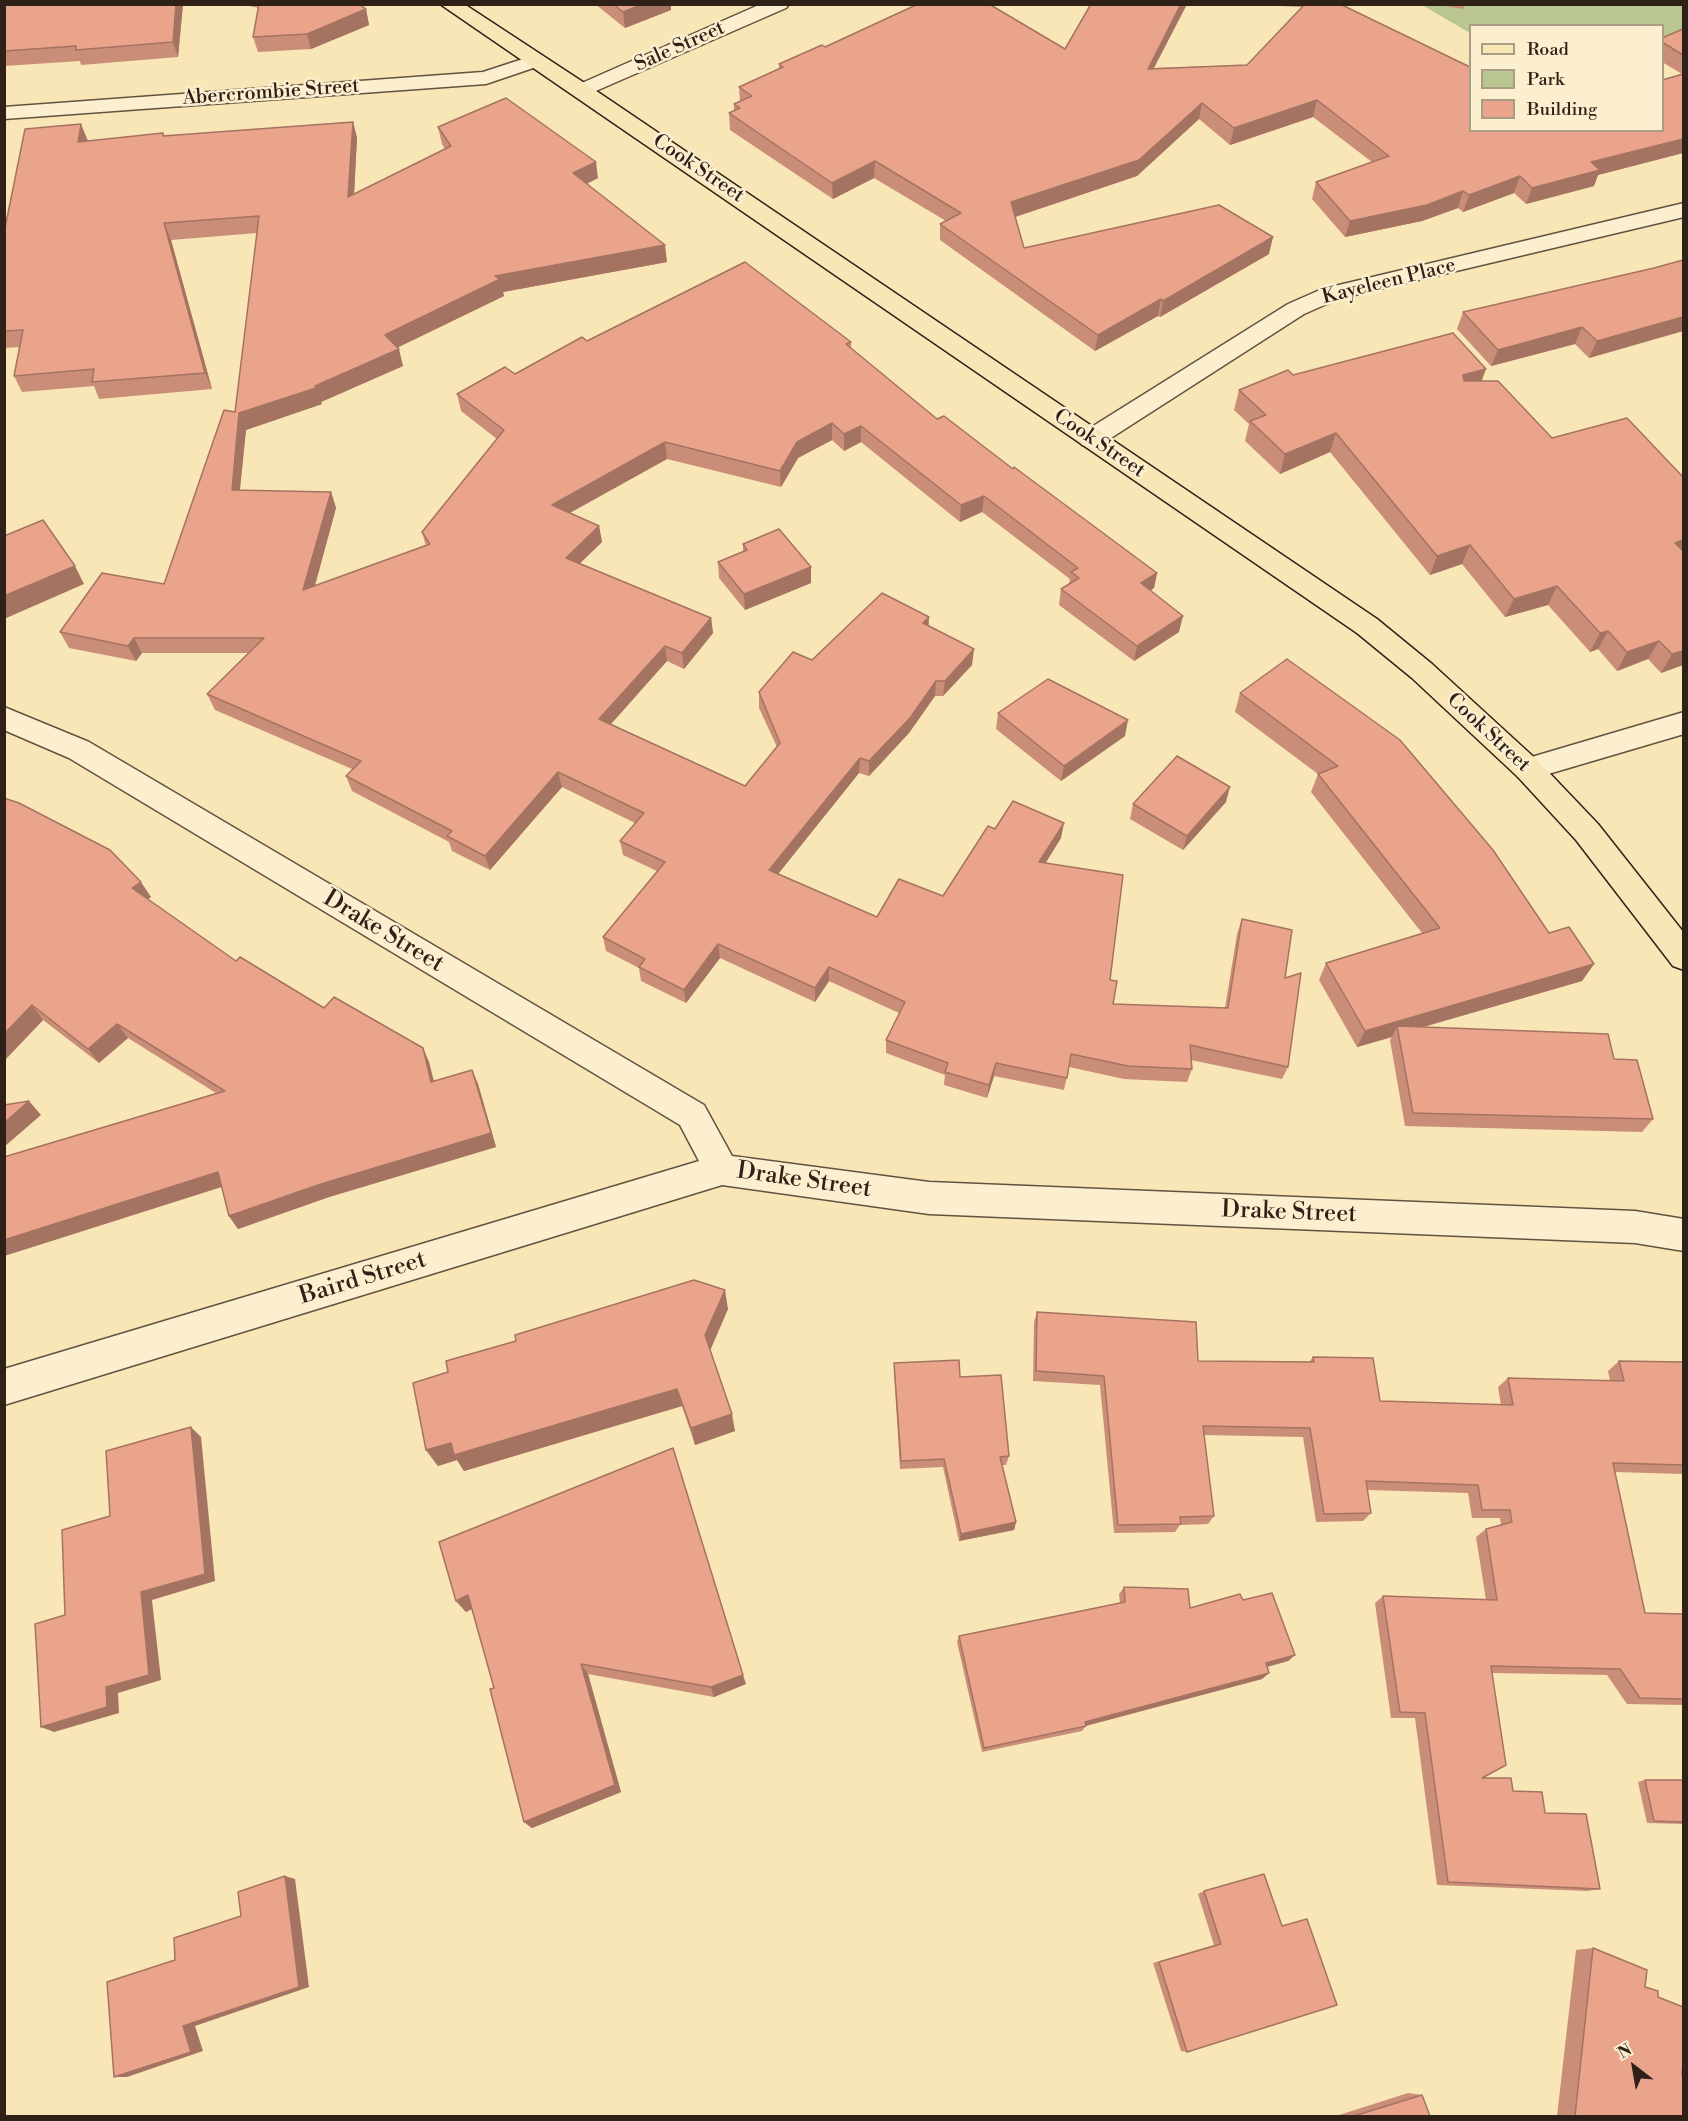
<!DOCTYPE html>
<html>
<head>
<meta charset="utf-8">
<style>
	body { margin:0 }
	#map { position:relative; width:1688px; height:2121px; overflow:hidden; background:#f9e6b6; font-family:"Libre Bodoni",serif }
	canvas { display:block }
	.frame { position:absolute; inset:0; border:6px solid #302118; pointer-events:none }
	.legend { position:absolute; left:1469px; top:24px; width:195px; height:108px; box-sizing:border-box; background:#fbefd0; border:2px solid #aa9d86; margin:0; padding:8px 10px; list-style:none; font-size:18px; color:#302118 }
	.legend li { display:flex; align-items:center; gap:12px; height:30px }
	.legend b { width:30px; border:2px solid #aa9d86 }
	.north { position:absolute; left:1604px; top:2037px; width:60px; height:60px; -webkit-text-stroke:4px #fbefd0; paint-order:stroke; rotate:329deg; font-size:16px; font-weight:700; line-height:24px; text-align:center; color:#302118 }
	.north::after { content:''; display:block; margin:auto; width:21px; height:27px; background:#302118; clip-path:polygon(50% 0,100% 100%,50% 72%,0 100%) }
</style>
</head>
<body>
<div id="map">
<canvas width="1688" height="2121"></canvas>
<div class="frame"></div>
<ul class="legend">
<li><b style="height:8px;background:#f9e6b6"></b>Road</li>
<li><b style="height:16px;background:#bac691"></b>Park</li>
<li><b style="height:16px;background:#eba48c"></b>Building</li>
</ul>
<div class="north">N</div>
</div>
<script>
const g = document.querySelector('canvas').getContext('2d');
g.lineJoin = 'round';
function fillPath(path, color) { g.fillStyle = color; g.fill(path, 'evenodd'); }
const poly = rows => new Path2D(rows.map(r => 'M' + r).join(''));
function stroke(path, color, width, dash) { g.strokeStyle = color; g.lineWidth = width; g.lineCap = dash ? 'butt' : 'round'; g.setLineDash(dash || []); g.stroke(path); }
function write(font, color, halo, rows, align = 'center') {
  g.font = font + ' "Libre Bodoni",serif'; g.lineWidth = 5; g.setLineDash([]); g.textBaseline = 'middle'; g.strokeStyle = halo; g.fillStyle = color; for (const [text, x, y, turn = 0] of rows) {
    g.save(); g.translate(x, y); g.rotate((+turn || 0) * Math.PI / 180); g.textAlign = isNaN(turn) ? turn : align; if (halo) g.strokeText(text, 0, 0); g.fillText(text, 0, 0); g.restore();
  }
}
const green = poly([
	[1422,5,1683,5,1683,32,1663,47,1662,26,1470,26,1470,33]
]);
const minor = poly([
	[761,4,789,4,786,8,589,94,582,96,575,94,571,90,575,86,761,4],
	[535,55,542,57,545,61,542,65,486,84,4,119,4,107,483,72,535,55],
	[1684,203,1684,217,1338,299,1304,314,1100,445,1091,447,1082,445,1078,439,1082,433,1288,304,1322,289,1684,203],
	[4,707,89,742,704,1105,732,1156,929,1182,1635,1211,1684,1219,1684,1251,1635,1243,929,1214,722,1185,4,1405,4,1369,699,1161,680,1125,69,758,4,730,4,707],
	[1684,712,1684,734,1528,780,1518,777,1513,769,1518,761,1684,712]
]);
const major = poly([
	[440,4,464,4,589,86,1377,619,1432,664,1538,761,1598,824,1684,933,1684,970,1673,966,1576,840,1518,777,1412,678,1357,633,440,4]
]);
const wall = poly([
	[4,4,183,4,178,57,81,65,80,61,4,66],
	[239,4,359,4,366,9,369,25,311,49,258,52,253,37,259,8],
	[595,4,671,4,671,10,625,28],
	[1091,4,1187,4,1154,68,1247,65,1303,7,1233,4,1340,4,1470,130,1662,130,1682,74,1662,62,1662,38,1683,29,1683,153,1598,175,1594,186,1526,204,1514,193,1463,212,1458,208,1422,221,1345,237,1312,199,1316,182,1372,162,1313,117,1230,145,1199,119,1137,176,1015,217,1024,248,1269,254,1160,317,1158,316,1095,351,940,240,940,224,946,221,874,178,833,199,730,130,729,113,734,111,734,104,740,102,739,87,779,69,779,64,825,47,1065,49],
	[1433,4,1465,4,1463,9],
	[353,122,357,138,354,195,445,149,442,144,438,127,598,178,587,184,667,262,503,292,504,296,397,348,403,366,321,402,322,404,246,430,240,490,331,492,336,508,315,586,426,546,422,532,497,439,461,411,457,394,515,374,587,341,851,342,851,348,937,419,1013,469,1157,573,1154,588,1150,591,1179,632,1134,661,1059,605,1061,589,1069,584,1070,579,982,512,960,522,861,442,844,451,832,440,798,458,781,487,667,459,570,513,599,526,602,542,580,563,711,618,713,633,684,669,667,661,611,724,745,786,777,747,759,708,759,692,812,660,929,617,928,625,972,665,943,696,935,696,909,733,869,776,859,773,778,874,877,917,943,896,995,829,1061,838,1045,863,1110,980,1113,1004,1225,1008,1237,934,1242,919,1285,978,1288,1067,1282,1079,1191,1060,1192,1069,1187,1082,1124,1079,1069,1067,1064,1090,994,1076,987,1098,944,1085,945,1075,886,1053,886,1040,899,1013,829,981,815,1002,720,958,686,1003,641,981,639,968,606,951,603,937,657,871,623,855,620,841,635,823,562,787,490,870,452,851,449,842,352,791,346,776,352,769,215,710,207,694,248,653,142,653,136,661,69,648,60,632,164,584,235,412,257,233,171,240,212,389,99,399,94,386,22,392,14,376,19,347,4,348,4,233,87,141,163,133,164,136],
	[1683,260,1683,331,1589,358,1575,344,1491,366,1457,329,1463,312,1654,268],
	[1486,369,1481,381,1683,665,1661,673,1648,659,1617,671,1598,649,1590,652,1548,605,1505,617,1462,564,1430,575,1330,452,1280,474,1245,441,1249,424,1234,410,1239,390,1293,375],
	[743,544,811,567,811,583,745,610,719,578,718,562,743,551],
	[1287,659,1549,933,1594,964,1582,981,1423,1027,1614,1059,1653,1119,1642,1132,1405,1126,1390,1040,1392,1037,1357,1047,1319,980,1326,963,1422,933,1311,792,1318,774,1235,712,1240,693],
	[998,713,1125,736,1061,781,996,729],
	[4,798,151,897,148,899,236,961,324,1008,423,1048,429,1062,434,1081,472,1070,478,1084,496,1147,329,1197,238,1229,229,1216,222,1187,4,1256,4,1157,216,1093,128,1038,99,1063,43,1020,4,1061],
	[1226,802,1183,850,1130,819,1133,804],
	[728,1309,710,1350,735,1431,695,1445,682,1406,464,1471,457,1460,438,1466,426,1450,448,1372],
	[1037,1312,1198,1361,1309,1362,1313,1357,1380,1401,1501,1405,1498,1387,1508,1378,1610,1381,1608,1371,1619,1361,1683,1362,1683,1474,1615,1472,1645,1613,1683,1614,1683,1705,1627,1704,1607,1675,1492,1673,1482,1778,1513,1791,1545,1813,1600,1889,1587,1891,1437,1885,1415,1718,1391,1718,1375,1603,1383,1596,1486,1600,1476,1537,1486,1529,1501,1525,1500,1518,1472,1518,1468,1493,1367,1490,1371,1513,1363,1521,1316,1522,1303,1437,1204,1435,1214,1516,1208,1524,1180,1525,1175,1532,1114,1533,1100,1385,1033,1381,1034,1322],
	[894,1363,960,1377,1009,1456,1006,1465,1002,1465,1016,1522,1014,1530,959,1541,943,1467,900,1469,894,1372],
	[1124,1587,1190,1608,1243,1600,1295,1655,1288,1661,1267,1667,1269,1673,1262,1679,1086,1726,1082,1731,982,1752,957,1642,959,1636,1120,1603,1119,1594],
	[456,1601,746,1684,714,1697,588,1674,621,1792,532,1828,524,1822,494,1688,472,1609,466,1612],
	[1645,1780,1683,1780,1683,1824,1647,1823,1638,1782],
	[1204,1891,1282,1925,1187,2052,1181,2051,1153,1963,1214,1945,1198,1894],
	[1593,1948,1658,1997,1682,2075,1683,2116,1557,2116,1576,1950],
	[1408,2093,1422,2095,1430,2116,1336,2116]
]);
const shadedWall = poly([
	[176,4,183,4,178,57,173,42],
	[643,4,671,4,671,10,625,28,623,12],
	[1181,4,1187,4,1145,85,1148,69],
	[366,9,369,25,311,49,307,34],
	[1317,100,1313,117,1230,145,1234,128],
	[1202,103,1199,119,1137,176,1009,219,1011,202],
	[353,122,357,138,353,214,348,197],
	[81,124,88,141,78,142],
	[1683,139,1683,153,1598,175,1594,186,1526,204,1532,188,1591,162],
	[875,161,874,178,833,199,832,183],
	[596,162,598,178,575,189,573,173],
	[1520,176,1514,193,1463,212,1469,195],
	[1463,191,1458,208,1422,221,1345,237,1350,221],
	[164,223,171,240,212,389,205,373],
	[1273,237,1269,254,1160,317,1163,301],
	[665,245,667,262,503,292,504,296,390,351,385,335,495,276],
	[1161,299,1158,316,1095,351,1098,335],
	[1683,317,1683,331,1589,358,1597,341],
	[1582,327,1575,344,1491,366,1498,350],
	[399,349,403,366,321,402,322,404,246,430,238,506,232,490,239,413,315,386],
	[1486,369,1479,388,1456,394,1463,375],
	[832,423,832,440,798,458,781,487,780,471,797,442],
	[861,426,861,442,844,451,844,434],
	[1336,433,1330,452,1280,474,1285,454],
	[665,442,667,459,555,521,552,505],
	[331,492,336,508,309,606,303,590],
	[984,496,982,512,960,522,961,505],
	[599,526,602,542,569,574,566,558],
	[1683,540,1683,556,1675,543],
	[1470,545,1462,564,1430,575,1437,556],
	[75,566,84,584,4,619,4,596],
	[811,567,811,583,745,610,744,594],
	[1157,573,1154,588,1138,599,1141,583],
	[1557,586,1548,605,1505,617,1514,599],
	[1183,616,1179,632,1134,661,1137,646],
	[929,617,928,633,923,623],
	[711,618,713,633,684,669,682,653],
	[1608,631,1598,649,1590,652,1600,633],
	[134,638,142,653,136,661,128,646],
	[1659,641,1648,659,1617,671,1627,652],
	[665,646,667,661,602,734,599,719],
	[974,649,972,665,943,696,945,681],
	[1683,651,1683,665,1661,673,1672,654],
	[936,681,935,696,909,733,869,776,869,761],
	[1128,720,1125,736,1061,781,1064,766],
	[860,758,859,773,770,884,769,870],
	[558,772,562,787,490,870,485,856],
	[1230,787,1226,802,1183,850,1187,836],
	[1064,823,1061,838,1037,877,1039,862],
	[141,882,151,897,142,903,132,888],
	[718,944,720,958,686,1003,684,990],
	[1594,964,1582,981,1399,1034,1397,1026,1392,1037,1357,1047,1365,1031],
	[829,967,829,981,815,1002,815,988],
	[32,1005,43,1020,4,1061,4,1034],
	[117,1024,128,1038,99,1063,88,1049],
	[423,1048,429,1062,437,1096,431,1082],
	[996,1063,994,1076,987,1098,989,1085],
	[472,1070,478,1084,496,1147,329,1197,238,1229,229,1216],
	[29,1101,41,1115,4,1147,4,1123],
	[218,1172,227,1185,4,1256,4,1240],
	[725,1290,728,1309,709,1353,705,1335],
	[677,1389,682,1406,464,1471,457,1460,438,1466,426,1450,451,1443],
	[732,1414,735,1431,695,1445,691,1428],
	[191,1427,201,1437,215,1581,152,1600,161,1680,118,1693,119,1713,54,1732,41,1727,106,1687,141,1592],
	[1016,1522,1014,1530,959,1541,961,1534],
	[468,1595,477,1606,466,1612,456,1601],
	[1295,1655,1288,1661,1259,1669,1266,1663],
	[581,1664,588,1674,621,1792,532,1828,524,1822],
	[1269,1673,1262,1679,1081,1727,1085,1722],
	[743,1675,746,1684,714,1697,711,1687],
	[285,1876,295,1879,309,1987,195,2026,203,2051,127,2077,114,2077,183,2026]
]);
const building = poly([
	[4,4,176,4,173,42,76,50,76,46,4,51,4,4],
	[259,4,359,4,366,9,307,34,253,37,259,4],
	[613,4,643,4,623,12,613,4],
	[918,4,989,4,1065,49,1091,4,1181,4,1148,69,1247,65,1305,4,1340,4,1470,67,1470,130,1662,130,1662,80,1683,74,1683,139,1591,162,1600,170,1532,188,1520,176,1469,195,1463,191,1427,205,1350,221,1316,182,1389,156,1317,100,1234,128,1202,103,1139,160,1011,202,1024,248,1219,205,1273,237,1163,301,1161,299,1098,335,940,224,961,213,875,161,832,183,729,113,740,108,734,104,752,96,739,87,783,67,779,64,822,45,825,47,918,4],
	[1683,29,1683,55,1662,42,1662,38,1683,29],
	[506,98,596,162,573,173,665,245,495,276,500,279,385,335,399,349,315,386,316,388,239,413,232,490,331,492,303,590,430,544,422,532,504,430,457,394,505,367,515,374,582,337,587,341,745,262,851,342,846,344,937,419,944,416,1013,469,1014,467,1157,573,1141,583,1183,616,1137,646,1061,589,1079,578,1071,572,1078,568,984,496,961,505,861,426,844,434,832,423,797,442,780,471,665,442,552,505,599,526,566,558,711,618,682,653,665,646,599,719,745,786,780,743,759,692,793,652,812,660,882,593,929,617,923,623,974,649,945,681,936,681,910,718,869,761,860,758,769,870,877,917,899,879,943,896,988,826,995,829,1013,801,1064,823,1039,862,1123,875,1110,980,1117,981,1113,1004,1228,1008,1242,919,1292,930,1285,978,1301,973,1288,1067,1190,1045,1192,1069,1128,1066,1071,1054,1067,1078,996,1063,989,1085,945,1072,948,1063,886,1040,905,1002,829,967,815,988,718,944,684,990,639,967,645,959,603,937,665,862,620,841,644,813,558,772,485,856,447,836,452,831,346,776,361,761,207,694,264,638,134,638,128,646,60,632,102,573,164,584,224,410,235,412,259,216,164,223,205,373,92,382,94,369,14,376,23,330,4,331,4,233,25,129,81,124,78,142,163,133,163,136,353,122,348,197,451,146,438,127,506,98],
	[1683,260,1683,317,1597,341,1582,327,1498,350,1463,312,1654,268,1683,260],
	[1453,333,1486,369,1463,375,1464,381,1498,381,1552,438,1627,418,1683,477,1683,540,1675,543,1683,551,1683,651,1672,654,1659,641,1627,652,1608,631,1600,633,1557,586,1514,599,1470,545,1437,556,1336,433,1285,454,1250,421,1266,415,1239,390,1288,370,1293,375,1453,333],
	[43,520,75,566,4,596,4,536,43,520],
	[779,529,811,567,744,594,718,562,747,550,743,544,779,529],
	[1287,659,1400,740,1493,850,1549,933,1569,927,1594,964,1365,1031,1326,963,1440,928,1318,774,1338,766,1240,693,1287,659],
	[1048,679,1128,720,1064,766,998,713,1048,679],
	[1177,756,1230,787,1187,836,1133,804,1177,756],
	[4,798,19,803,110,850,141,882,132,888,236,961,240,957,324,1008,334,997,423,1048,431,1082,472,1070,491,1133,321,1184,229,1216,218,1172,4,1240,4,1157,225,1091,117,1024,88,1049,32,1005,4,1034,4,798],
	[1397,1026,1608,1034,1614,1059,1637,1060,1653,1119,1413,1113,1397,1026],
	[29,1101,4,1123,4,1105,29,1101],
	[694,1280,725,1290,705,1335,732,1414,691,1428,677,1389,454,1455,451,1443,426,1450,413,1383,448,1372,446,1361,516,1341,515,1335,694,1280],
	[1037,1312,1196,1322,1198,1361,1314,1362,1313,1357,1373,1358,1380,1401,1513,1405,1508,1378,1624,1381,1619,1361,1683,1362,1683,1465,1613,1463,1645,1613,1683,1614,1683,1699,1640,1698,1620,1669,1491,1666,1506,1765,1482,1778,1511,1778,1513,1791,1542,1792,1545,1813,1586,1814,1600,1889,1448,1882,1425,1713,1400,1712,1383,1596,1497,1600,1486,1529,1512,1522,1510,1510,1482,1510,1478,1485,1366,1481,1371,1513,1324,1514,1310,1428,1203,1426,1214,1516,1180,1517,1181,1524,1118,1525,1104,1376,1036,1371,1037,1312],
	[959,1360,960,1377,1001,1375,1009,1456,1000,1457,1016,1522,961,1534,944,1459,901,1461,894,1363,959,1360],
	[191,1427,205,1574,141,1592,149,1675,106,1687,107,1707,41,1727,35,1624,65,1615,62,1530,110,1516,106,1451,191,1427],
	[673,1448,743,1675,711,1687,581,1664,615,1785,524,1822,490,1689,494,1688,468,1595,456,1601,439,1542,673,1448],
	[1124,1587,1188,1589,1190,1608,1240,1594,1243,1600,1272,1593,1295,1655,1266,1663,1269,1673,1085,1722,1086,1726,984,1748,959,1636,1125,1602,1124,1587],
	[1645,1780,1683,1780,1683,1822,1654,1821,1645,1780],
	[1264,1874,1282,1926,1307,1919,1337,2005,1187,2052,1159,1962,1221,1944,1204,1891,1264,1874],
	[285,1876,299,1987,183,2026,191,2052,114,2077,107,1982,175,1960,174,1938,241,1916,238,1892,285,1876],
	[1593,1948,1647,1970,1645,1987,1658,1991,1658,1997,1683,2007,1683,2061,1682,2075,1683,2075,1683,2116,1575,2116,1593,1948],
	[1422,2095,1430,2116,1354,2116,1422,2095]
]);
const farStreetnames = [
	["Sale Street",680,47,-24],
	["Abercrombie Street",271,93,-4],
	["Cook Street",698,169,34],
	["Kayeleen Place",1389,282,-14],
	["Cook Street",1099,444,34],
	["Cook Street",1488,733,43]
];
const streetNames = [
	["Drake Street",383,932,31],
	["Drake Street",804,1181,8],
	["Drake Street",1289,1213,2],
	["Baird Street",363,1279,-17]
];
fillPath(green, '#bac691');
stroke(minor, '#625240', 3);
stroke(major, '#302118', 3);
fillPath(minor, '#fbefd0');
fillPath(major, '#f9e6b6');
fillPath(wall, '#ca8d78');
fillPath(shadedWall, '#a47362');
fillPath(building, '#eba48c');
stroke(building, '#a47362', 1.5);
write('20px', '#302118', '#fbefd0', farStreetnames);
write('24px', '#302118', '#fbefd0', streetNames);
</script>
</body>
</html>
